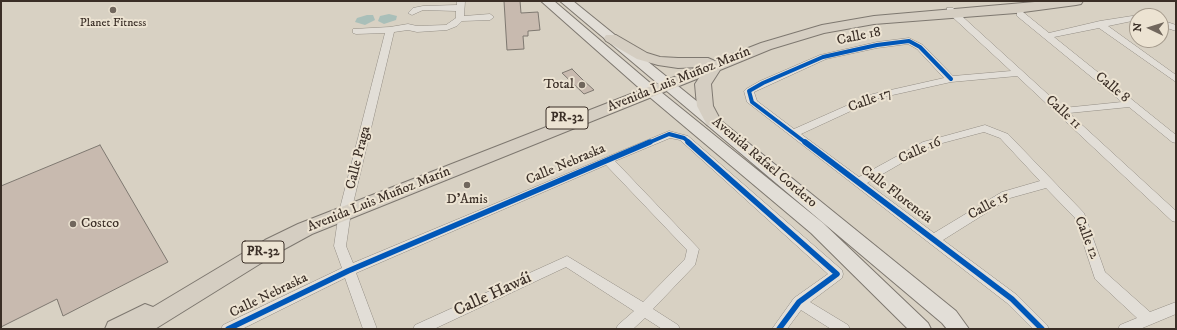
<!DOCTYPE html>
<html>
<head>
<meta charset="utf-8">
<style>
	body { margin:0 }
	#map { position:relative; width:1177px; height:330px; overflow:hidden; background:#d8d1c3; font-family:"IM FELL DW Pica",serif }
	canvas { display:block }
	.frame { position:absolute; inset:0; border:2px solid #3a2e26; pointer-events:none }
	.north { position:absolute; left:1129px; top:8px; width:40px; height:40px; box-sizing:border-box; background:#ece3d2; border:1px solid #a59b8d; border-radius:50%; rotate:274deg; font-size:11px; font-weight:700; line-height:16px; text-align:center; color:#3a2e26 }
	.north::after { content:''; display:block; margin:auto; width:14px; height:18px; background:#71675d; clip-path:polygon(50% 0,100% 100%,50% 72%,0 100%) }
</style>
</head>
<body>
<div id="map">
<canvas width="1177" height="330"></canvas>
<div class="frame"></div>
<div class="north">N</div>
</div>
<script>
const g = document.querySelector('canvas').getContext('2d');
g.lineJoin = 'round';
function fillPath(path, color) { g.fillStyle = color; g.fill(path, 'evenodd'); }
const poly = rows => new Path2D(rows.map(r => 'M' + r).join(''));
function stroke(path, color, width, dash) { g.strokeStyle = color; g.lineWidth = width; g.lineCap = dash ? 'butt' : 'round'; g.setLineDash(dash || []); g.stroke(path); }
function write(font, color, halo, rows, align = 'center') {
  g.font = font + ' "IM FELL DW Pica",serif'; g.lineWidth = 4; g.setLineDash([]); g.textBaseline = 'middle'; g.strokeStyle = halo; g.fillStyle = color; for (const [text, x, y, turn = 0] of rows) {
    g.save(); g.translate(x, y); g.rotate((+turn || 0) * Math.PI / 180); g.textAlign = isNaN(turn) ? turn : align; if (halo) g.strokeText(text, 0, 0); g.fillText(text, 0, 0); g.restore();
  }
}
const water = poly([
	[389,14,397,16,396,20,384,24,378,21,380,16],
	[367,15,373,15,375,20,365,25,355,22,357,18]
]);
const building = poly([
	[504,1,520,1,521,13,538,12,540,30,528,31,528,36,523,36,524,49,507,50,504,1],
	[572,69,583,80,594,90,584,94,562,73,572,69],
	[100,145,168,262,63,316,57,299,1,327,1,186,100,145]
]);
const street = poly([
	[457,1,465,1,464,16,490,14,494,17,490,20,462,21,457,26,447,30,417,32,408,30,394,32,351,212,346,246,353,263,669,131,688,136,842,270,843,274,842,278,810,302,848,325,850,329,831,329,801,310,787,329,772,329,794,298,828,274,680,140,670,138,615,161,699,249,695,265,653,309,678,325,680,329,662,329,645,318,633,329,616,329,618,325,634,311,566,267,434,329,413,329,415,325,567,256,643,302,685,259,687,250,606,165,356,273,377,329,363,329,345,278,242,329,221,329,223,325,342,268,334,246,339,212,385,33,356,34,353,33,353,29,390,27,408,24,417,26,446,25,456,18,456,11,423,10,412,15,408,13,413,8,423,6,457,5,457,1],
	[947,8,953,8,1063,108,1122,102,1017,16,1017,12,1023,12,1049,33,1100,21,1145,14,1146,16,1137,16,1137,20,1108,26,1176,75,1176,82,1099,28,1054,37,1176,135,1176,143,1172,142,1129,107,1069,113,1176,211,1176,222,1172,221,1017,76,951,82,879,98,801,134,859,177,923,142,985,125,1008,134,1084,213,1105,272,1150,312,1176,302,1176,314,1140,329,1118,329,1120,325,1137,318,1095,279,1075,218,1046,188,1010,198,943,240,1017,295,1047,325,1049,329,1033,329,1007,303,747,102,744,91,746,89,760,81,820,55,877,42,909,38,923,45,953,76,1011,71,947,12,947,8],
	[908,44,917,49,944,78,873,94,794,129,757,101,754,92,826,59,877,48,908,44],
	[984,132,1000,138,1040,181,1002,192,934,233,867,183,931,146,984,132],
	[1161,20,1176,25,1176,31,1161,26,1161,20]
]);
const secondary = poly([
	[541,1,554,1,656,88,823,223,928,323,931,329,908,329,811,233,646,94,541,1],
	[560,1,573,1,956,311,969,329,947,329,942,323,560,1]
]);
const primary = poly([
	[1046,1,1083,1,1081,4,1076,5,1016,13,874,24,824,33,771,49,720,70,711,84,713,106,721,121,719,125,713,126,707,125,697,106,695,84,699,78,312,234,279,252,155,329,105,329,108,322,145,304,153,307,265,240,298,224,700,67,678,68,658,65,637,59,606,41,604,38,606,35,616,35,647,53,660,57,678,58,708,58,715,61,761,43,822,25,874,16,1046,1]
]);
const cyclewayFar1 = poly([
	[648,143,669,134,684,138,690,143],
	[806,143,752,102,749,91,763,83,823,57,877,45,909,41,920,47,951,79]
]);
const cycleway = poly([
	[688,142,837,274,799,302,779,329],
	[805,142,1012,299,1042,329],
	[228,329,348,271,650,142]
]);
const markers = [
	[113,10,4,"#71675d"],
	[582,85,4,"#71675d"],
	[467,185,4,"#71675d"],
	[73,224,4,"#71675d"]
];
const farPoinames = [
	["Planet Fitness",113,24]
];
const shields = [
	[567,118,42],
	[263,252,42]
];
const shieldNames = [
	["PR-32",567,118],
	["PR-32",263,252]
];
const streetNames = [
	["Calle 18",859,37,-12],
	["Avenida Luis Muñoz Marín",679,80,-22],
	["Calle 8",1112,88,39],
	["Calle 17",870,101,-20],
	["Calle 11",1063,113,42],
	["Calle 16",920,151,-24],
	["Calle Praga",359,158,-76],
	["Avenida Rafael Cordero",764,163,40],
	["Calle Nebraska",566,165,-23],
	["Calle Florencia",896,195,37],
	["Avenida Luis Muñoz Marín",379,200,-22],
	["Calle 15",989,206,-29],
	["Calle 12",1086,238,68],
	["Calle Nebraska",269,296,-26]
];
const poiNames = [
	["Total",574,85],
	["D'Amis",467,200,"center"],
	["Costco",81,224,"left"]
];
const nearStreetnames = [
	["Calle Hawái",493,295,-25]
];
fillPath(water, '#a9bfb9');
fillPath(building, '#c8baaf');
stroke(building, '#7e7870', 1);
stroke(street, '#948e85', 1);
stroke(secondary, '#7e7870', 2);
stroke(primary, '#7e7870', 2);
fillPath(street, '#e2ded7');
fillPath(secondary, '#e2ded7');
fillPath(primary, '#d5cec2');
stroke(cyclewayFar1, '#0057b8', 4);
stroke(cycleway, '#0057b8', 5.5);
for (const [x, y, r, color] of markers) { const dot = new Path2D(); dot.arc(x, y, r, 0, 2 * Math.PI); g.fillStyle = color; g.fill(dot); stroke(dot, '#ece3d2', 1.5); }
write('12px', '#3a2e26', '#ece3d2', farPoinames);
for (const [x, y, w] of shields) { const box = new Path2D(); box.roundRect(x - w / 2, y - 11, w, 22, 3); g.fillStyle = '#ece3d2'; g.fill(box); stroke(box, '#3a2e26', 1); }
write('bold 13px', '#3a2e26', null, shieldNames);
write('14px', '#3a2e26', '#ece3d2', streetNames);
write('14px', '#3a2e26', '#ece3d2', poiNames, 'right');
write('17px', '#3a2e26', '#ece3d2', nearStreetnames);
</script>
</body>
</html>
